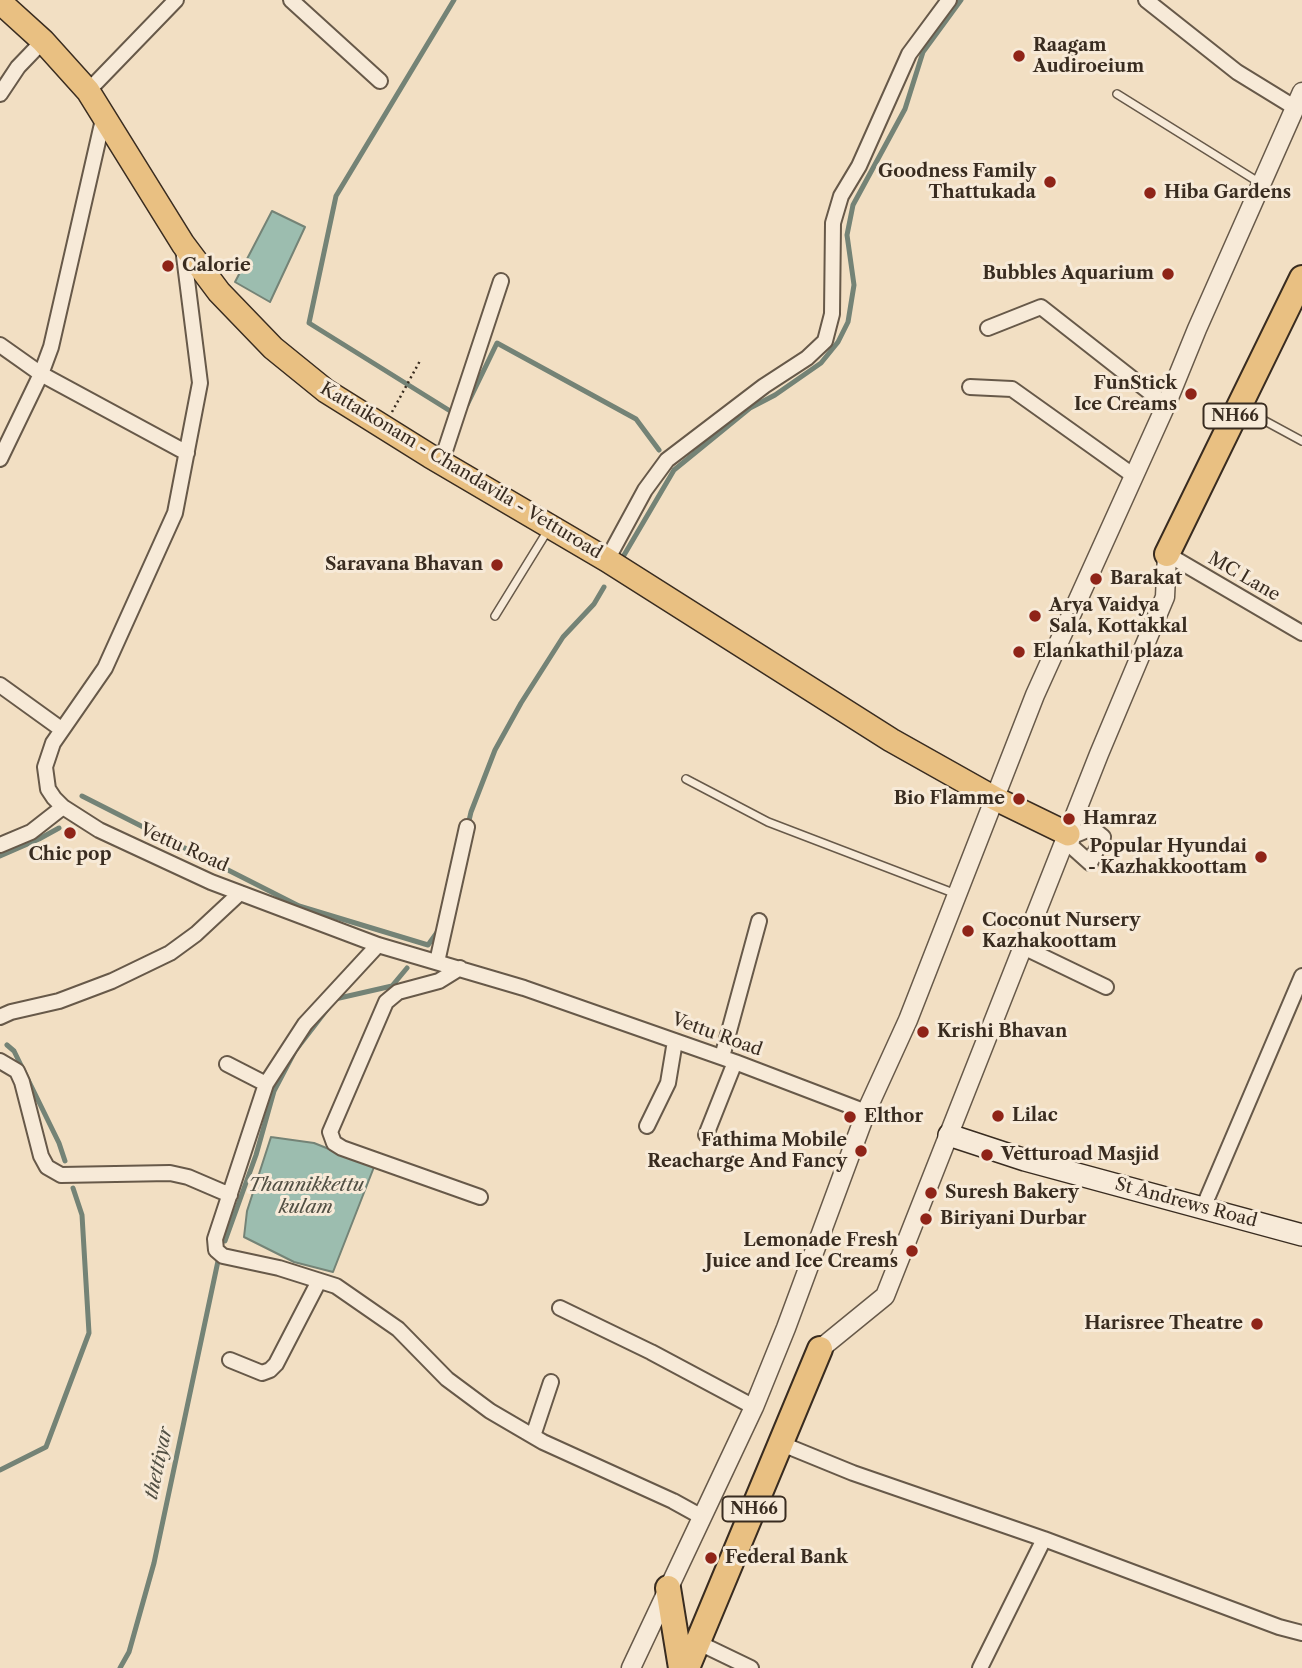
<!DOCTYPE html>
<html>
<head>
<meta charset="utf-8">
<style>
	body { margin:0 }
	canvas { display:block; background:#f2dfc3 }
</style>
</head>
<body>
<canvas width="1302" height="1668"></canvas>
<script>
const g = document.querySelector('canvas').getContext('2d');
g.lineJoin = 'round';
function fillPath(path, color) { g.fillStyle = color; g.fill(path, 'evenodd'); }
const poly = rows => new Path2D(rows.map(r => 'M' + r).join(''));
function stroke(path, color, width, dash) { g.strokeStyle = color; g.lineWidth = width; g.lineCap = dash ? 'butt' : 'round'; g.setLineDash(dash || []); g.stroke(path); }
function write(font, color, halo, rows, align = 'center') {
  g.font = font + ' "Libre Caslon Text",serif'; g.lineWidth = 6; g.setLineDash([]); g.textBaseline = 'middle'; g.strokeStyle = halo; g.fillStyle = color; for (const [text, x, y, turn = 0] of rows) {
    g.save(); g.translate(x, y); g.rotate((+turn || 0) * Math.PI / 180); g.textAlign = isNaN(turn) ? turn : align; if (halo) g.strokeText(text, 0, 0); g.fillText(text, 0, 0); g.restore();
  }
}
const water = poly([
	[272,211,305,227,270,302,235,282,272,211],
	[271,1137,314,1143,374,1167,333,1272,294,1262,244,1237,247,1211,271,1137]
]);
const stream = poly([
	[454,0,336,196,309,323,455,414],
	[467,405,497,343,636,419,659,450],
	[620,562,674,470,750,408,775,395,821,363,838,342,848,322,854,285,847,235,853,205,905,109,923,52,961,0],
	[82,796,299,906,428,945,438,931],
	[468,825,471,812,495,750,521,703,563,637,594,604,604,587],
	[0,856,39,839,59,828],
	[7,1045,14,1051,59,1143,65,1161],
	[225,1241,256,1155,274,1091,295,1051,335,999,392,986,407,968],
	[0,1470,46,1447,89,1333,82,1215,73,1188],
	[120,1668,129,1652,154,1563,218,1261]
]);
const path = poly([
	[392,412,421,359]
]);
const service = poly([
	[1117,94,1260,183],
	[1243,409,1302,441],
	[495,616,548,530],
	[686,779,768,822,956,894]
]);
const minor = poly([
	[291,0,380,81],
	[1146,0,1237,72,1294,107],
	[88,91,176,0],
	[0,94,18,67,43,41],
	[183,248,200,383,175,513,105,668,53,743,45,767,48,789,54,798,63,807,99,830,211,882,378,945,524,988,735,1062,866,1112],
	[988,328,1041,307,1166,405],
	[0,345,41,374,187,453],
	[970,387,1012,389,1134,476],
	[0,459,41,374,51,347,104,115],
	[441,463,501,281],
	[1167,554,1302,633],
	[607,560,645,490,667,460,764,386,807,358,825,341,832,314,833,223,841,196,859,166,909,54,949,0],
	[0,685,61,729],
	[1068,834,1073,836,1071,846,1090,863,1103,837,1092,828,1073,836],
	[0,845,31,832,63,807],
	[378,945,305,1024,266,1084,215,1239,216,1250,223,1256,279,1268,336,1286,398,1329,447,1379,490,1411,543,1442,673,1501,702,1517],
	[1023,947,1106,987],
	[437,962,467,827],
	[460,968,439,981,398,992,386,1002,330,1132,334,1143,342,1148,480,1197],
	[0,1017,11,1012,59,1001,112,981,170,953,196,934,240,893],
	[722,1057,759,921],
	[0,1061,17,1071,22,1082,41,1156,47,1167,61,1175,170,1173,188,1177,230,1195],
	[227,1064,266,1084],
	[647,1126,668,1083,675,1041],
	[706,1135,735,1062],
	[1203,1208,1302,976],
	[560,1308,651,1352,754,1407],
	[230,1360,262,1373,270,1370,276,1364,319,1281],
	[533,1436,551,1382],
	[782,1444,853,1473,1044,1539,1279,1627,1302,1633],
	[699,1643,751,1668],
	[980,1668,1044,1539]
]);
const tertiary = poly([
	[820,1349,885,1296,1099,754,1165,597,1167,554],
	[631,1668,754,1407,786,1328,866,1112,908,1020,1035,695,1166,405,1197,329,1302,92]
]);
const secondary = poly([
	[949,1135,1025,1160,1302,1235]
]);
const primary = poly([
	[0,2,43,41,88,91,183,244,219,292,273,348,326,391,430,456,607,560,891,740,996,799,1068,834]
]);
const trunk = poly([
	[1167,554,1302,278],
	[668,1588,681,1668],
	[687,1668,820,1349]
]);
const markers = [
	[1019,56,7,"#8f2418"],
	[1050,182,7,"#8f2418"],
	[1150,193,7,"#8f2418"],
	[168,266,7,"#8f2418"],
	[1168,274,7,"#8f2418"],
	[1191,394,7,"#8f2418"],
	[497,565,7,"#8f2418"],
	[1096,579,7,"#8f2418"],
	[1035,616,7,"#8f2418"],
	[1019,652,7,"#8f2418"],
	[1019,799,7,"#8f2418"],
	[1069,819,7,"#8f2418"],
	[70,833,7,"#8f2418"],
	[1261,857,7,"#8f2418"],
	[968,931,7,"#8f2418"],
	[923,1032,7,"#8f2418"],
	[998,1116,7,"#8f2418"],
	[850,1117,7,"#8f2418"],
	[861,1151,7,"#8f2418"],
	[987,1155,7,"#8f2418"],
	[931,1193,7,"#8f2418"],
	[926,1219,7,"#8f2418"],
	[912,1251,7,"#8f2418"],
	[1257,1324,7,"#8f2418"],
	[711,1558,7,"#8f2418"]
];
const shields = [
	[1235,416,63],
	[754,1509,63]
];
const shieldNames = [
	["NH66",1235,416],
	["NH66",754,1509]
];
const poiNames = [
	["Raagam",1033,46],
	["Audiroeium",1033,67],
	["Goodness Family",1036,172,"right"],
	["Thattukada",1036,193,"right"],
	["Hiba Gardens",1164,193],
	["Calorie",182,266],
	["Bubbles Aquarium",1154,274,"right"],
	["FunStick",1177,384,"right"],
	["Ice Creams",1177,405,"right"],
	["Saravana Bhavan",483,565,"right"],
	["Barakat",1110,579],
	["Arya Vaidya",1049,606],
	["Sala, Kottakkal",1049,627],
	["Elankathil plaza",1033,652],
	["Bio Flamme",1005,799,"right"],
	["Hamraz",1083,819],
	["Popular Hyundai",1247,847,"right"],
	["- Kazhakkoottam",1247,868,"right"],
	["Chic pop",70,855,"center"],
	["Coconut Nursery",982,921],
	["Kazhakoottam",982,942],
	["Krishi Bhavan",937,1032],
	["Lilac",1012,1116],
	["Elthor",864,1117],
	["Fathima Mobile",847,1141,"right"],
	["Reacharge And Fancy",847,1162,"right"],
	["Vetturoad Masjid",1001,1155],
	["Suresh Bakery",945,1193],
	["Biriyani Durbar",940,1219],
	["Lemonade Fresh",898,1241,"right"],
	["Juice and Ice Creams",898,1262,"right"],
	["Harisree Theatre",1243,1324,"right"],
	["Federal Bank",725,1558]
];
const streetNames = [
	["Kattaikonam - Chandavila - Vetturoad",461,471,31],
	["MC Lane",1244,577,30],
	["Vettu Road",184,848,24],
	["Vettu Road",717,1035,20],
	["St Andrews Road",1186,1203,15]
];
const waterNames = [
	["Thannikkettu",306,1186],
	["kulam",306,1208],
	["thettiyar",159,1463,-78]
];
fillPath(water, '#9cbdaf');
stroke(water, '#748376', 2);
stroke(stream, '#748376', 5);
stroke(service, '#675949', 10);
stroke(minor, '#675949', 18);
stroke(tertiary, '#675949', 21);
stroke(secondary, '#392c20', 24);
stroke(primary, '#392c20', 26);
stroke(trunk, '#392c20', 28);
stroke(path, '#392c20', 2.5, [2, 3.5]);
stroke(service, '#f7ead8', 7);
stroke(minor, '#f7ead8', 14);
stroke(tertiary, '#f7ead8', 18);
stroke(secondary, '#f7ead8', 21);
stroke(primary, '#e9c082', 23);
stroke(trunk, '#e9c082', 24);
for (const [x, y, r, color] of markers) { const dot = new Path2D(); dot.arc(x, y, r, 0, 2 * Math.PI); g.fillStyle = color; g.fill(dot); stroke(dot, '#f7ead8', 2.5); }
for (const [x, y, w] of shields) { const box = new Path2D(); box.roundRect(x - w / 2, y - 12.5, w, 25, 5); g.fillStyle = '#f7ead8'; g.fill(box); stroke(box, '#392c20', 2); }
write('bold 16px', '#392c20', null, shieldNames);
write('bold 18px', '#392c20', '#f7ead8', poiNames, 'left');
write('18px', '#392c20', '#f7ead8', streetNames);
write('italic 19px', '#525044', '#f7ead8', waterNames);
</script>
</body>
</html>
